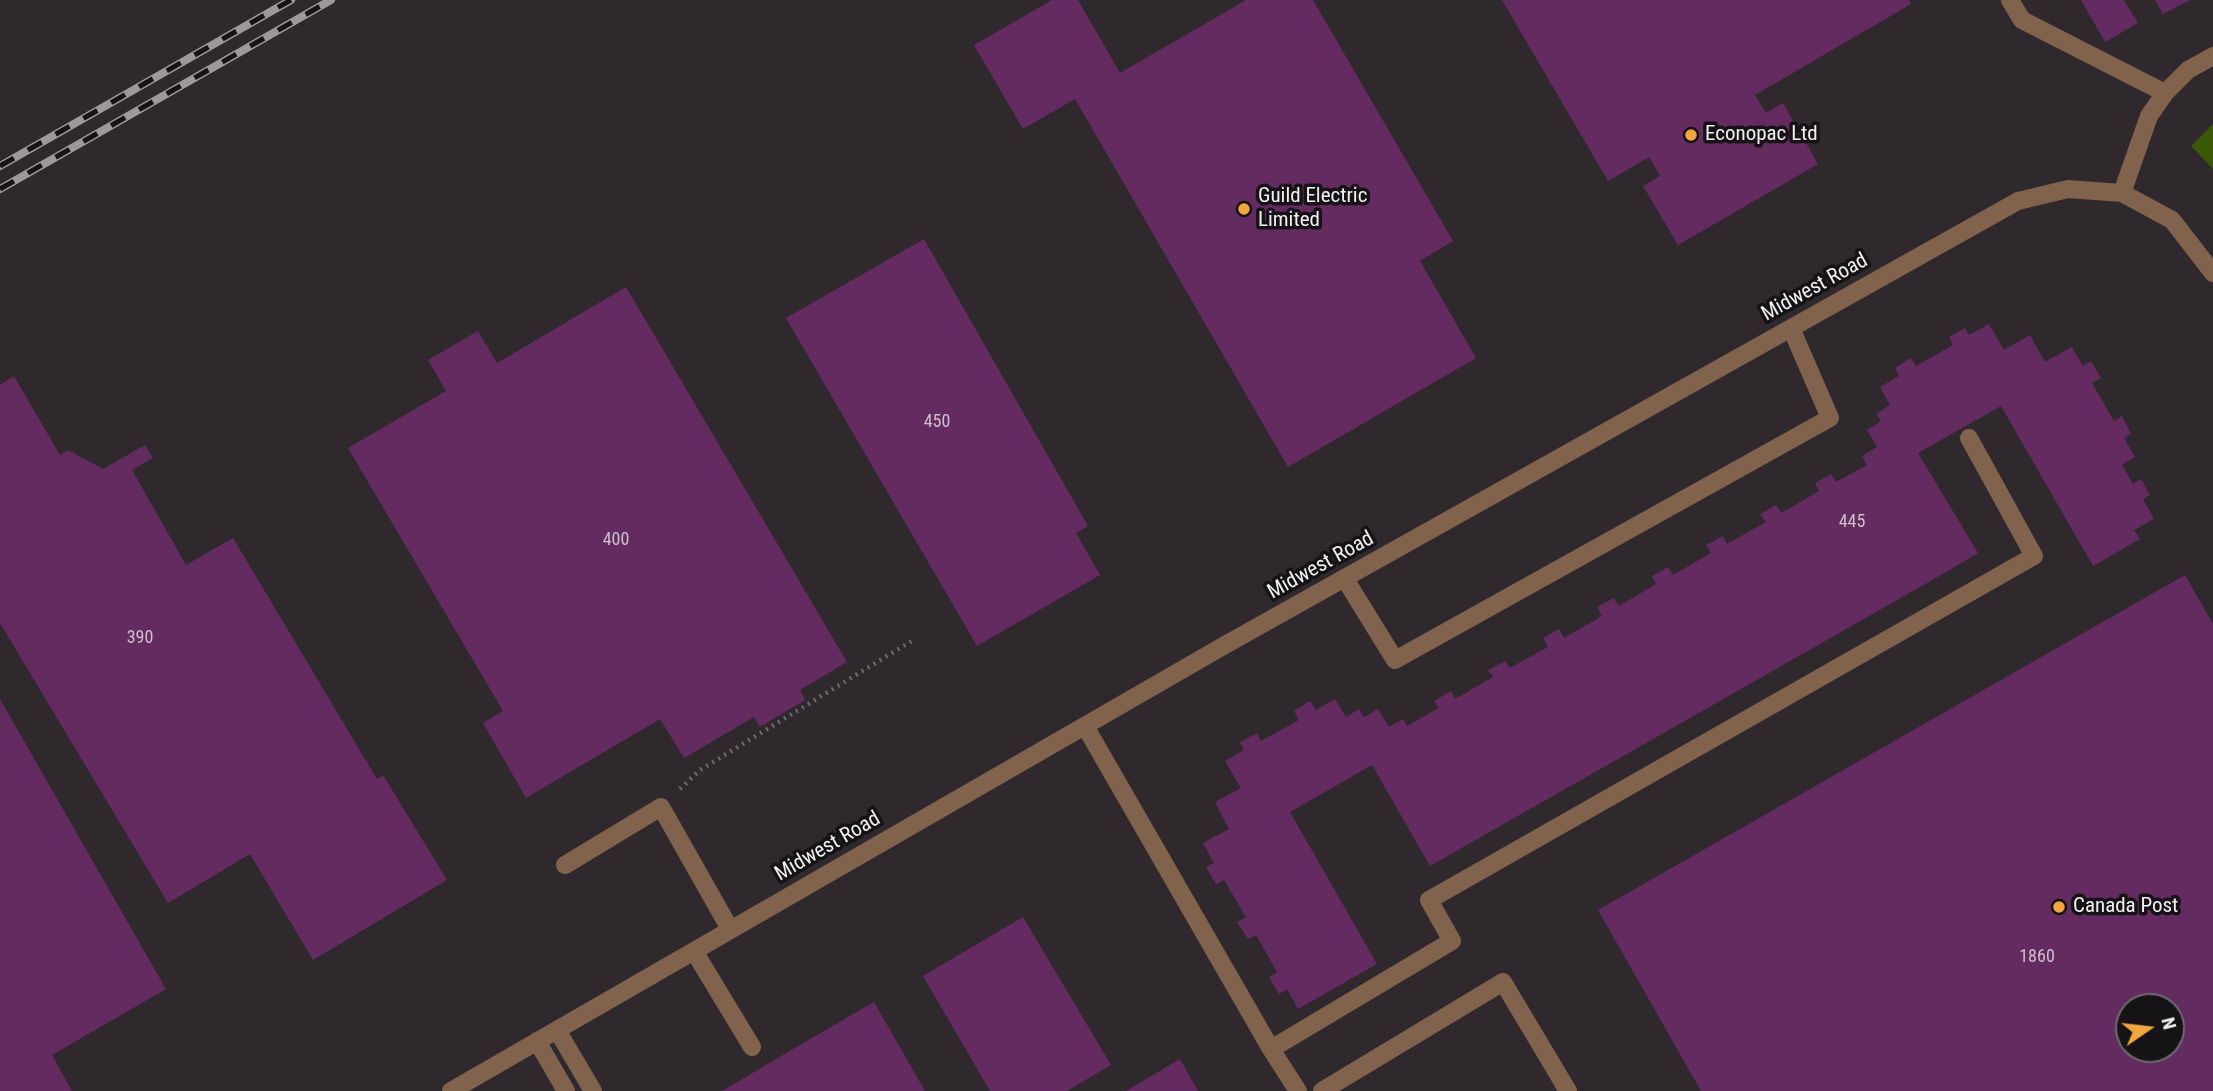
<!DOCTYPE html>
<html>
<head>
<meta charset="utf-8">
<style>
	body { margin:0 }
	#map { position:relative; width:2213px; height:1091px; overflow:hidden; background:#2f292e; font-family:"Roboto Condensed",sans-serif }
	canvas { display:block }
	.north { position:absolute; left:2115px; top:993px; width:70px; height:70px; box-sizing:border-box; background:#151315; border:2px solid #6d6b6d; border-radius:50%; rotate:76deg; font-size:19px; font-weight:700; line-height:28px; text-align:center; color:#f2eff2 }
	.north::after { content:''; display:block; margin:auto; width:24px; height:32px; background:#f1a640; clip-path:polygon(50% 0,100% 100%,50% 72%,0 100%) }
</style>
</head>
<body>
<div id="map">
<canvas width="2213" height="1091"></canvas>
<div class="north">N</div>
</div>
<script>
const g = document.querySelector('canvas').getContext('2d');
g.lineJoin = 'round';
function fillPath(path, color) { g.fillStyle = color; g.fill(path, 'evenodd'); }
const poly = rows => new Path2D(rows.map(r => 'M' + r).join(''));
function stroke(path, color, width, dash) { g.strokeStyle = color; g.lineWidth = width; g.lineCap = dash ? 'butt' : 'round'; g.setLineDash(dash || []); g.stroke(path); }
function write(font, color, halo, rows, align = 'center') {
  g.font = font + ' "Roboto Condensed",sans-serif'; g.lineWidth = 7; g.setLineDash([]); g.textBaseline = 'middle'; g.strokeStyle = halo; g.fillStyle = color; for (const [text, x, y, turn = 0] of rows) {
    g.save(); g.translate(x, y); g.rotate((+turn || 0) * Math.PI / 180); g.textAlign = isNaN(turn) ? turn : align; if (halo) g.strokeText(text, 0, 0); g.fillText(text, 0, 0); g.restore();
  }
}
const green = poly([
	[2213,124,2213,169,2191,146]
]);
const building = poly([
	[1052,0,1078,0,1120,73,1246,0,1313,0,1453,241,1420,261,1476,358,1288,467,1075,99,1023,129,974,45],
	[1502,0,1909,0,1911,4,1755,95,1766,113,1783,103,1818,164,1678,245,1643,186,1660,176,1649,157,1608,181],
	[2081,0,2124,0,2138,23,2105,42],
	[2155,0,2190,0,2163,14],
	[924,239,1088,526,1076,533,1100,575,977,646,786,318],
	[626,287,847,662,800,690,805,700,760,727,754,717,684,758,660,719,526,798,483,723,503,711,348,448,446,391,428,360,478,331,497,363],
	[1989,324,2004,350,2030,335,2045,362,2072,347,2083,366,2091,361,2101,378,2092,383,2114,421,2122,416,2131,434,2124,438,2135,457,2122,465,2133,484,2141,479,2150,495,2143,499,2154,519,2134,530,2140,539,2093,566,2001,406,1918,453,1978,553,1948,571,1430,866,1372,765,1290,812,1377,964,1298,1009,1287,989,1279,994,1269,977,1277,972,1256,935,1248,939,1237,922,1246,917,1224,880,1216,884,1206,867,1214,863,1203,843,1229,829,1215,802,1241,788,1225,761,1244,750,1240,742,1257,733,1261,741,1299,720,1294,711,1310,701,1316,710,1335,699,1346,717,1359,709,1364,717,1378,709,1389,727,1403,719,1407,726,1439,708,1434,701,1451,691,1455,699,1493,677,1488,670,1505,661,1510,668,1548,647,1543,638,1559,629,1564,638,1602,616,1597,607,1614,598,1619,606,1656,584,1652,576,1668,567,1673,575,1711,553,1706,545,1723,536,1727,544,1766,522,1760,514,1776,505,1781,513,1819,491,1815,483,1831,474,1836,482,1867,465,1862,456,1877,447,1867,430,1881,421,1876,414,1890,405,1880,387,1899,376,1895,368,1911,358,1916,366,1953,345,1949,337,1965,328,1969,335],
	[14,376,60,455,68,450,103,469,145,445,153,458,132,470,186,565,233,538,377,779,383,775,447,880,313,960,250,854,168,903,0,623,0,385],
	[2185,575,2213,624,2213,1091,1701,1091,1598,910],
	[2129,1007,2171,1007,2171,1049,2129,1049],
	[0,699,166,989,52,1055,72,1091,0,1091],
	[1023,917,1111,1065,1067,1091,990,1091,923,976],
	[874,1002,925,1091,722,1091,788,1052],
	[1180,1059,1198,1091,1126,1091]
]);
const path = poly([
	[680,789,700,770,915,639]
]);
const minor = poly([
	[2010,0,2022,20,2165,93],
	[2122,193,2149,116,2165,93,2188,70,2213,56],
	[1345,579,1395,660,1830,418,1791,328],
	[1085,726,1271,1049,1452,941,1429,900,2034,556,1969,438],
	[565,865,661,807,730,929],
	[694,951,752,1047],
	[557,1030,593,1091],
	[537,1041,566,1091],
	[1271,1049,1298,1091],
	[451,1091,1225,645,2018,201,2068,189,2122,193,2172,220,2213,273],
	[1322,1091,1503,982,1568,1091]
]);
const rail = poly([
	[0,166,291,0],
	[0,189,331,0]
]);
const markers = [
	[1691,135,7,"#f1a640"],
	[1244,209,7,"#f1a640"],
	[2059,907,7,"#f1a640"]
];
const numberNames = [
	["450",937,422],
	["445",1852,522],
	["400",616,540],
	["390",140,638],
	["1860",2037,957]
];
const poiNames = [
	["Econopac Ltd",1705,135],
	["Guild Electric",1258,197],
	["Limited",1258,221],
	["Canada Post",2073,907]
];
const streetNames = [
	["Midwest Road",1815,288,-29],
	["Midwest Road",1321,566,-29],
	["Midwest Road",828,847,-30]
];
fillPath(green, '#395706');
fillPath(building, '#642b60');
stroke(path, '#6f6a6e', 4.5, [2, 5]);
stroke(minor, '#80624d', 18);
stroke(rail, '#9c989c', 8);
stroke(rail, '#151315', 5, [16]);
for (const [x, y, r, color] of markers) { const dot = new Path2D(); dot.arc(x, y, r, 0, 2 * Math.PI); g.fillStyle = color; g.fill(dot); stroke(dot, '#151315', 2.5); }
write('18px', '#cebece', null, numberNames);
write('21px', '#f2eff2', '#151315', poiNames, 'left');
write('21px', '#f2eff2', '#151315', streetNames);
</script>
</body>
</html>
